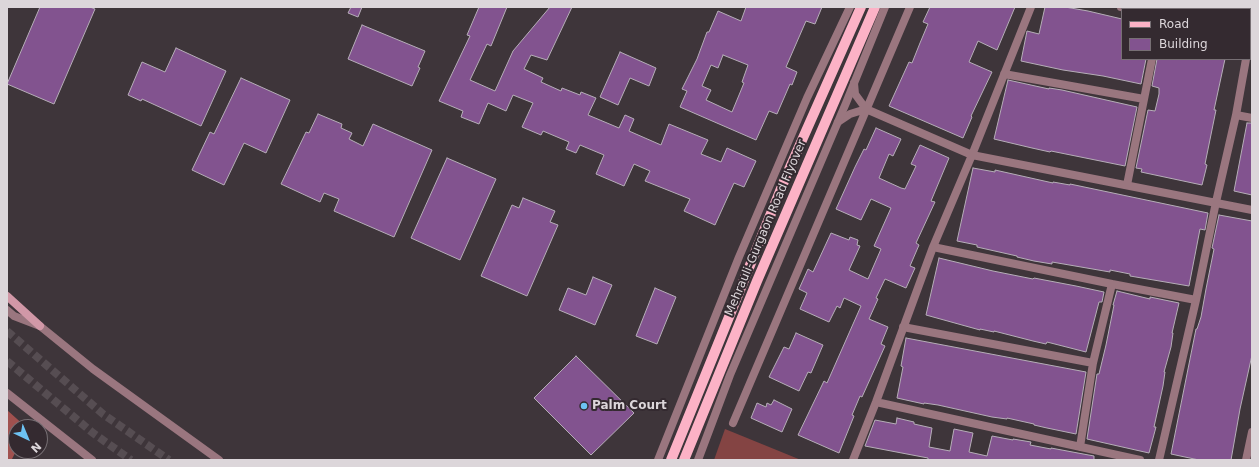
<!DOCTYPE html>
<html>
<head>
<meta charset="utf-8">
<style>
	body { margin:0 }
	#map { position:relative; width:1259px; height:467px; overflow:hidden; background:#3e353a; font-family:"DejaVu Sans",sans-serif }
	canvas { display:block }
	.frame { position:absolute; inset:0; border:8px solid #dcd6da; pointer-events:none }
	.legend { position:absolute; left:1121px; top:8px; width:130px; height:52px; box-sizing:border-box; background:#342a30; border:1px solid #776f74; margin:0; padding:5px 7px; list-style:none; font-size:12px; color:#dcd6da }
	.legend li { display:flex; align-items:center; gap:8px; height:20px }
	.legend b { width:20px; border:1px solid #776f74 }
	.north { position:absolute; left:8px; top:419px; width:40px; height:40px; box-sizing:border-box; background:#342a30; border:1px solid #776f74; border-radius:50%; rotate:136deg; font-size:11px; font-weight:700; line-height:16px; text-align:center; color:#dcd6da }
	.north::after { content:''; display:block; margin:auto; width:14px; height:18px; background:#6dc2f3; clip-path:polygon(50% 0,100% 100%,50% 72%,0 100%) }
</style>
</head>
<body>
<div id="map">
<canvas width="1259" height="467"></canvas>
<div class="frame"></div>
<ul class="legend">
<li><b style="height:5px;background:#fcb2c6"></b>Road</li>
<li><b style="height:11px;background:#82538f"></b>Building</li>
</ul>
<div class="north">N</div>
</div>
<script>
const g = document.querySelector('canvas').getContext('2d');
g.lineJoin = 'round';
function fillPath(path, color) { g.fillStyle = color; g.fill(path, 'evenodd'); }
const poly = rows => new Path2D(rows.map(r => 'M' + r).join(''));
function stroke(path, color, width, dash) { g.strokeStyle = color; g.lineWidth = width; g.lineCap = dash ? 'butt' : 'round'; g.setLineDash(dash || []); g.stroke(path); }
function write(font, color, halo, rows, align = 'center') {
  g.font = font + ' "DejaVu Sans",sans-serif'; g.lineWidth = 4; g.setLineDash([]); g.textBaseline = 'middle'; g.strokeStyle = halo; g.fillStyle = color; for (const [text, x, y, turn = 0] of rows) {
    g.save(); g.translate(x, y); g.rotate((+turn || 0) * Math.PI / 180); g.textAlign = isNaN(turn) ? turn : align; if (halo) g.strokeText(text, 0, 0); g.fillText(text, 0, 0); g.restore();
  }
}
const green = poly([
	[725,429,801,460,714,460]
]);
const forest = poly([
	[7,410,26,427,16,427,16,451,12,459,7,459]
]);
const building = poly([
	[40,7,90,7,95,9,54,104,7,84,40,7],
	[351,7,362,7,358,17,348,13,351,7],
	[479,7,507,7,491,46,487,44,470,80,495,91,513,51,550,7,572,7,547,60,531,55,524,69,543,78,541,82,561,91,562,88,580,95,581,92,596,98,588,115,619,128,625,115,634,119,629,131,661,145,669,124,708,140,701,154,721,162,727,148,756,161,744,187,734,183,715,225,684,211,690,199,645,181,650,171,634,164,624,186,596,174,604,155,580,145,576,153,566,149,569,142,543,131,541,135,522,127,533,103,513,95,506,111,488,103,479,124,461,117,463,111,439,101,470,36,467,35,479,7],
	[746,7,822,7,815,24,806,21,786,67,797,72,792,85,790,84,777,114,769,111,756,140,680,107,687,91,682,89,697,59,707,32,709,32,718,11,741,21,746,7],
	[723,55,748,65,742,82,744,83,732,112,706,100,711,90,702,86,711,65,718,68,723,55],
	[930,7,1015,7,997,50,978,41,969,62,992,72,971,116,972,117,963,138,889,106,909,62,912,63,920,43,928,24,923,22,930,7],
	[1045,7,1065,7,1088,11,1122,19,1122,59,1146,59,1141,84,1103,76,1063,70,1021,61,1027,31,1039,34,1045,7],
	[362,25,425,51,418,67,420,68,412,86,348,59,362,25],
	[176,48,226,71,201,126,142,99,141,101,128,95,142,62,165,72,176,48],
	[620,52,656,68,649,86,630,78,618,105,600,97,620,52],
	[1157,59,1225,59,1214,110,1216,110,1205,164,1207,165,1202,185,1141,172,1142,169,1136,168,1148,110,1155,111,1159,94,1159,88,1152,86,1157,59],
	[241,78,290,100,266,153,244,143,224,185,192,170,210,132,214,134,241,78],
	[1008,80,1049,89,1049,88,1062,90,1137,107,1125,166,1051,151,1050,152,1032,148,994,139,1008,80],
	[318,114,342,124,341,128,352,133,349,139,363,146,373,124,432,150,394,237,334,211,339,199,324,193,320,202,281,184,306,132,309,133,318,114],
	[1247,123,1252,123,1252,195,1234,191,1247,123],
	[876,128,901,139,893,156,889,154,879,178,901,188,905,189,916,166,911,164,920,145,949,158,931,201,935,202,916,243,919,245,910,266,915,268,906,288,885,279,876,298,878,299,869,319,888,327,881,344,885,346,862,397,860,396,852,415,854,416,839,453,798,435,824,381,827,383,861,306,844,298,840,308,837,306,829,322,800,309,807,293,799,289,808,269,813,272,831,233,849,240,850,237,858,240,857,245,860,246,849,270,868,279,881,249,874,246,891,208,871,199,861,220,836,209,855,167,864,149,866,150,876,128],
	[447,158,496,179,460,260,411,238,447,158],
	[973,168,995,172,995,170,1053,183,1053,182,1070,185,1070,184,1208,213,1205,230,1200,229,1189,286,1130,276,1130,274,1110,270,1110,272,1052,262,1052,264,1034,261,1017,257,1017,256,977,247,977,245,957,241,973,168],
	[523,198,555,211,550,222,558,225,527,296,481,276,512,205,519,208,523,198],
	[1219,215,1252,221,1252,355,1240,409,1231,460,1199,460,1171,454,1196,329,1197,329,1201,317,1206,289,1214,249,1212,248,1219,215],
	[939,258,993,271,1033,279,1034,278,1076,286,1104,292,1102,302,1099,302,1086,352,1047,342,1046,344,1033,341,994,331,994,332,980,329,980,330,926,315,939,258],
	[593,277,612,285,595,325,559,310,568,288,586,295,593,277],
	[655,288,676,297,657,344,636,336,655,288],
	[1117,291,1150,299,1150,297,1179,303,1172,333,1173,333,1171,347,1164,372,1165,372,1163,386,1154,427,1156,427,1149,453,1087,439,1097,374,1099,374,1106,345,1114,305,1113,305,1117,291],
	[796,333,823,345,811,373,808,372,799,391,769,377,784,347,789,349,796,333],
	[906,338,1086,372,1076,434,1047,428,1034,425,1034,424,1007,418,1007,419,992,417,938,405,924,403,924,404,897,398,903,367,901,366,906,338],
	[576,356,634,413,591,455,534,398,576,356],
	[774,400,792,409,782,432,751,418,757,403,766,407,767,403,771,405,774,400],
	[897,418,914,422,914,424,932,428,929,447,950,451,954,429,973,433,969,452,987,456,992,436,1013,440,1013,439,1031,442,1030,445,1051,449,1051,448,1094,456,1094,460,928,460,928,458,865,446,875,420,896,424,897,418]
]);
const secondaryTunnel = poly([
	[7,331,103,414,169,460],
	[7,361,93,433,131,460]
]);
const minor = poly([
	[1121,7,1130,9],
	[1162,9,1162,7],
	[1250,35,1252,23],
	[1004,74,1144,99],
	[854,83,855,94,866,109,972,155,1252,210],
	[1236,115,1252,118],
	[838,122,850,114,866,109],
	[1127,185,1152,59],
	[933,247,1112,284,1196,300],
	[903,327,1093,363],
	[876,402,1140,460],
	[733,423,910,7],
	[1080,447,1093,363,1112,284],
	[853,460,876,402,933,247,972,155,1031,7],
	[1159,460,1196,300,1216,202,1236,115,1246,59],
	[1246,460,1252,432]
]);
const tertiary = poly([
	[7,310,14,316,40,326,93,369,219,460],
	[7,393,92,460],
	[658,460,739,257,807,98,850,7],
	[698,460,730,375,846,103,885,7]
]);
const secondary = poly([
	[7,296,40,326]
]);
const primary = poly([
	[671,460,787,174,861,7],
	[684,460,757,281,875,7]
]);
const markers = [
	[584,406,4,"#6dc2f3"]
];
const streetNames = [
	["Mehrauli-Gurgaon Road Flyover",766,228,-67]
];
const poiNames = [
	["Palm Court",592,406]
];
fillPath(green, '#844443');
fillPath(forest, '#a0514f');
fillPath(building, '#82538f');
stroke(building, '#b6aeb8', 1);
stroke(secondaryTunnel, '#564d52', 8, [8, 4]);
stroke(minor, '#9a767f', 8);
stroke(tertiary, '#9a767f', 8);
stroke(secondary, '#d198a7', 8);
stroke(primary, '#fcb2c6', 10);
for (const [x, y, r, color] of markers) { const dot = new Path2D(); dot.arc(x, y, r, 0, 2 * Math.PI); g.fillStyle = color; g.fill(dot); stroke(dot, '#342a30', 1.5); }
write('12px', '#dcd6da', '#342a30', streetNames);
write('bold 12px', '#dcd6da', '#342a30', poiNames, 'left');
</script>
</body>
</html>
